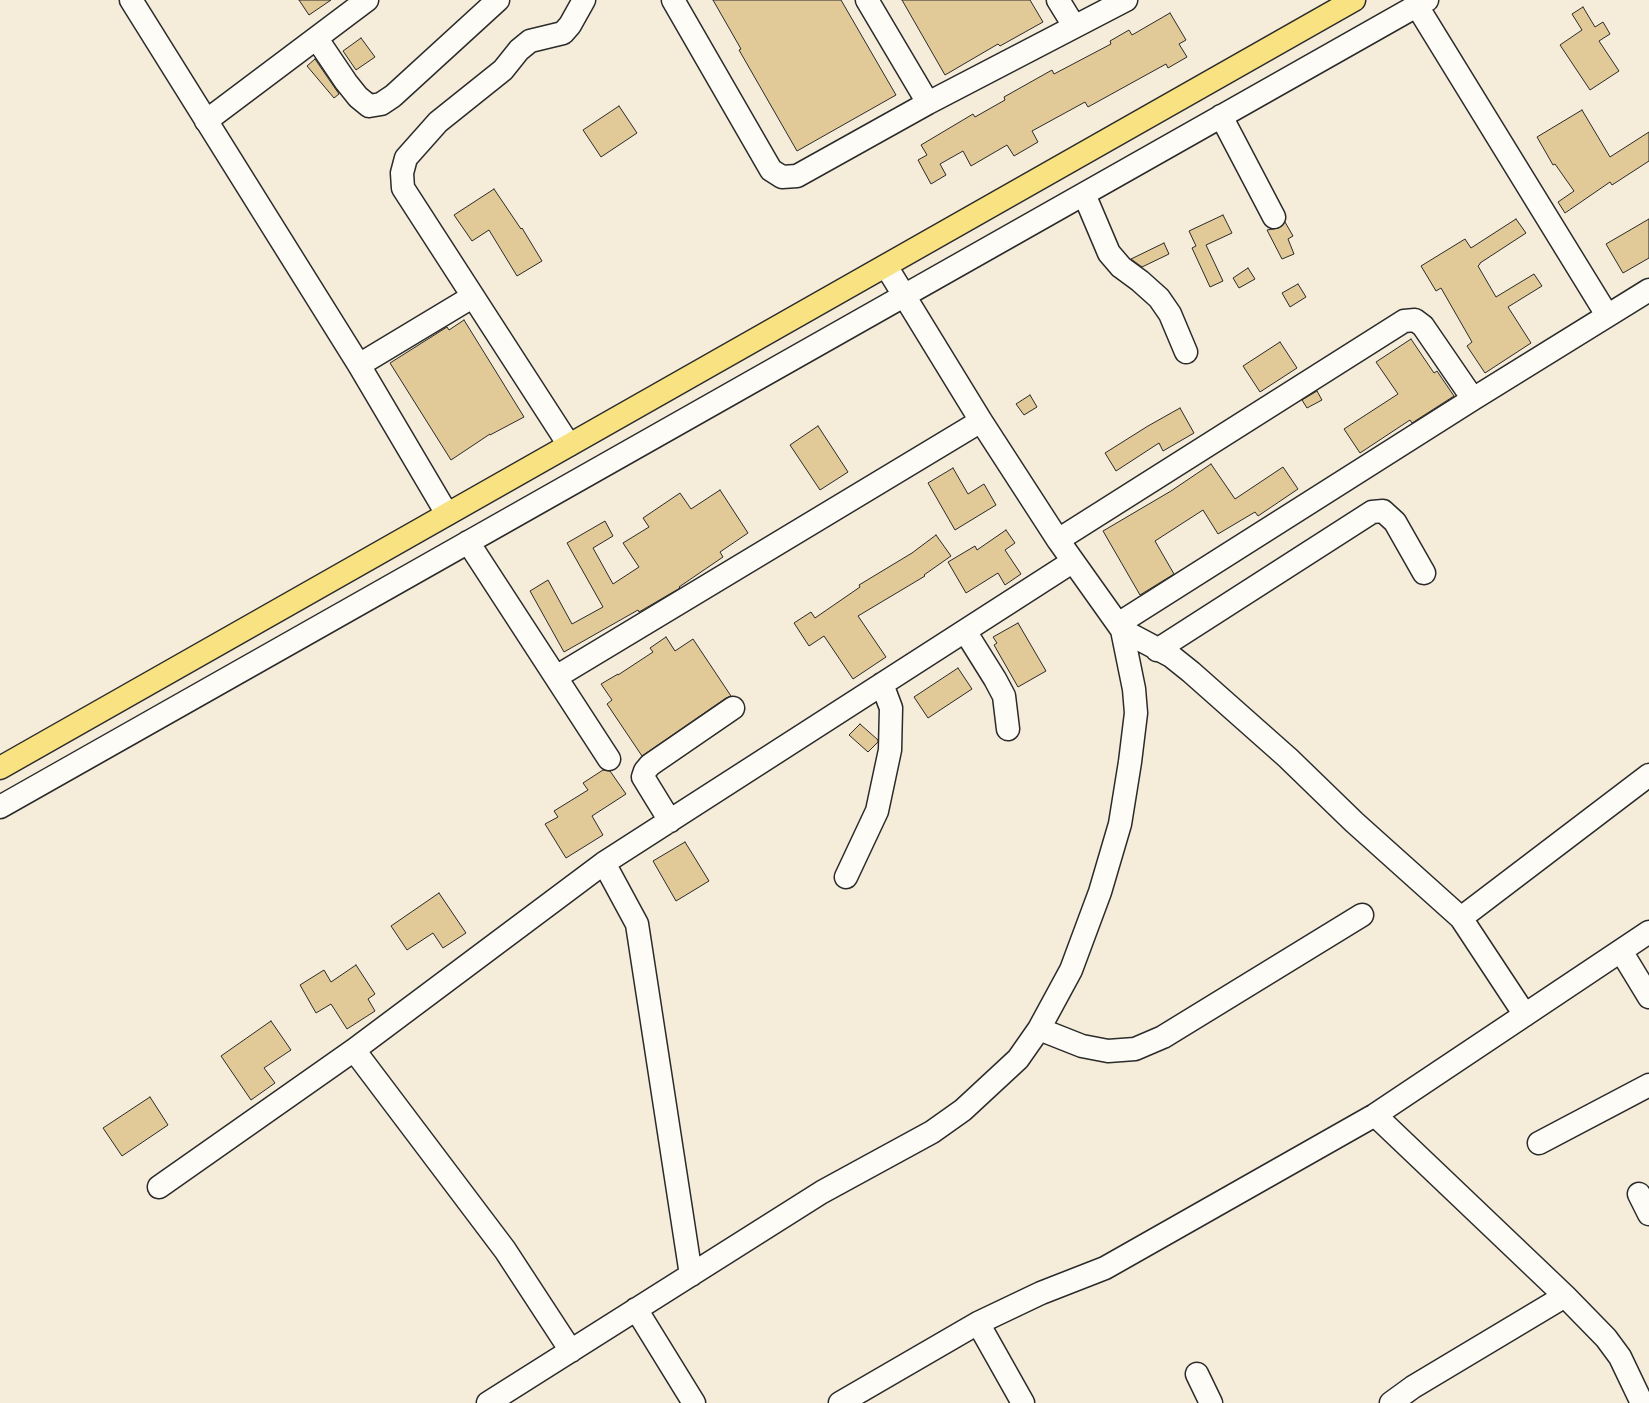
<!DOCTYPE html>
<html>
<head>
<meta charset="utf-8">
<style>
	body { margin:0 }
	canvas { display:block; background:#f5edda }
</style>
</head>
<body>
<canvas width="1649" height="1403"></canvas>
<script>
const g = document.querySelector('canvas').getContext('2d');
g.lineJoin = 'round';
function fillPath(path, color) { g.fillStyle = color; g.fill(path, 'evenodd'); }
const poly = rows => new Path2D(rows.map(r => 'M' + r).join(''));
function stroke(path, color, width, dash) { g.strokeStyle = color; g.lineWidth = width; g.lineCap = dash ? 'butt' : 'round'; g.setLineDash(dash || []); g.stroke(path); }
const building = poly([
	[299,0,331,0,309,15,299,0],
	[713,0,841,0,896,95,797,151,739,50,741,49,713,0],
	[902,0,1030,0,1043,22,1000,46,998,44,945,75,902,0],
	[1583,7,1595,27,1603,22,1610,34,1599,41,1619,71,1590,90,1560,45,1582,30,1572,14,1583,7],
	[1170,13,1186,40,1179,44,1187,57,1168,68,1166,64,1088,107,1085,102,1032,131,1038,142,1014,156,1007,145,971,166,963,151,940,164,946,175,931,184,918,160,927,155,921,145,973,114,975,117,1005,100,1004,97,1052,70,1054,74,1111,44,1110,41,1129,30,1132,35,1170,13],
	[361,38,375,57,356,70,343,51,361,38],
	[315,59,339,94,334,98,307,66,315,59],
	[619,106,637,133,601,157,583,130,619,106],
	[1582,110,1610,157,1649,132,1649,161,1612,185,1610,182,1565,213,1558,202,1574,191,1555,164,1553,165,1537,137,1582,110],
	[494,189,521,229,522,228,542,261,517,276,489,230,472,241,454,215,494,189],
	[1223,215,1232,233,1206,245,1223,281,1210,287,1192,248,1196,246,1189,231,1223,215],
	[1516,219,1526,233,1480,263,1480,264,1478,266,1496,297,1534,274,1542,286,1508,307,1531,343,1485,373,1467,346,1472,342,1441,288,1436,291,1421,266,1465,239,1471,248,1516,219],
	[1649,219,1649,258,1623,273,1606,244,1649,219],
	[1285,222,1293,236,1288,239,1294,254,1282,259,1267,230,1279,228,1285,222],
	[1164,243,1169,254,1142,267,1131,259,1164,243],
	[1248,268,1255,279,1239,288,1233,278,1248,268],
	[1298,284,1306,297,1290,307,1282,293,1298,284],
	[464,320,524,417,490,435,490,434,451,460,390,363,447,327,449,330,464,320],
	[1411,339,1434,373,1437,371,1454,396,1412,423,1410,420,1360,453,1344,429,1398,394,1376,362,1411,339],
	[1280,342,1297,368,1260,392,1243,366,1280,342],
	[1317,391,1322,400,1307,408,1302,400,1317,391],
	[1030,395,1037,407,1024,415,1016,404,1030,395],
	[1180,408,1194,433,1163,451,1159,443,1116,471,1105,453,1148,426,1180,408],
	[818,426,848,472,820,490,790,445,818,426],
	[1211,464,1235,499,1283,467,1298,489,1258,516,1255,512,1218,534,1203,510,1155,541,1174,574,1140,595,1103,531,1171,491,1211,464],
	[953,468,968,494,984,484,996,505,955,530,928,483,953,468],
	[720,490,748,533,720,552,723,557,679,587,680,588,639,612,638,610,564,652,530,591,548,580,572,624,603,607,567,543,605,521,613,536,593,548,613,584,639,567,623,543,649,527,643,518,680,493,691,509,720,490],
	[1006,530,1015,543,1005,550,1021,574,1005,585,998,573,966,593,948,562,975,546,977,550,1006,530],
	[936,535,951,556,924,575,925,576,858,616,886,657,853,679,824,636,809,646,794,623,811,612,815,618,860,587,859,585,912,553,936,535],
	[1018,623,1046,671,1018,687,994,645,997,643,993,637,1018,623],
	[666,637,675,651,693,639,731,696,726,698,642,756,607,704,612,700,601,684,618,674,618,675,653,652,650,648,666,637],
	[958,668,972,689,928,718,914,697,958,668],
	[860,724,878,740,878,742,868,752,849,735,860,724],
	[603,770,610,771,626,794,592,816,603,835,566,858,545,824,558,817,554,811,588,790,583,783,603,770],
	[685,842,709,881,676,901,653,861,685,842],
	[439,893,466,933,443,948,433,933,407,950,391,926,439,893],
	[356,965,375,994,368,999,375,1011,347,1029,331,1004,316,1013,300,985,324,970,331,982,356,965],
	[271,1021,291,1050,264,1068,275,1083,251,1100,221,1056,271,1021],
	[150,1097,168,1125,122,1156,103,1128,150,1097]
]);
const minor = poly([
	[131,0,359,365,447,514],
	[673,0,771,170,782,177,797,176,928,103,1126,0],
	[867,0,928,103],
	[1058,0,1074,26],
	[1417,6,1607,315],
	[317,39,346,82,358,97,369,106,381,104,393,96,498,0],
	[1221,116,1274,217],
	[206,121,367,0],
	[1084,194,1109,253,1121,267,1140,281,1159,298,1170,314,1186,352],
	[359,365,472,297],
	[569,445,403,188,402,173,406,158,438,122,503,70,519,50,530,41,563,33,570,25,584,0],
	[1058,540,1404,321,1415,320,1423,326,1473,399],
	[468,542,609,759],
	[1118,624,1473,399,1649,290],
	[1122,630,1171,656,1191,672,1288,758,1354,822,1461,918,1525,1015],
	[965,631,995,679,1004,696,1008,729],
	[1157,650,1372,512,1383,511,1395,522,1424,573],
	[556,677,981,421],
	[0,807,1427,0],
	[670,821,643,777,645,771,650,765,733,708],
	[604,863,637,924,691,1275],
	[846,877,877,811,890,750,891,708,882,684],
	[1461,918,1649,775],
	[1621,951,1649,997],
	[1039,1029,1082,1046,1108,1051,1135,1049,1163,1037,1362,915],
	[354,1050,505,1250,571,1351],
	[1375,1115,1565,1296,1606,1338,1620,1357,1642,1403],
	[1539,1143,1649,1085],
	[159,1187,354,1050,604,863,1072,562],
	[1639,1194,1649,1214],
	[636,1309,694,1403],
	[978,1323,1023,1403],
	[1197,1374,1211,1403],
	[488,1403,822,1192,932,1132,963,1110,1018,1059,1039,1029,1071,970,1100,892,1120,824,1130,762,1136,713,1134,689,1122,630,1058,540,981,421,886,266],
	[840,1403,978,1323,1041,1293,1105,1268,1375,1115,1649,932],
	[1391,1403,1413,1387,1565,1296]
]);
const major = poly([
	[0,768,1354,0]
]);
fillPath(building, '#e2c998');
stroke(building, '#2b2b2b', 1);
stroke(minor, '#2b2b2b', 25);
stroke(major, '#2b2b2b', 25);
stroke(minor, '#fdfcf7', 22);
stroke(major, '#f8e281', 22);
</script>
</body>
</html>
